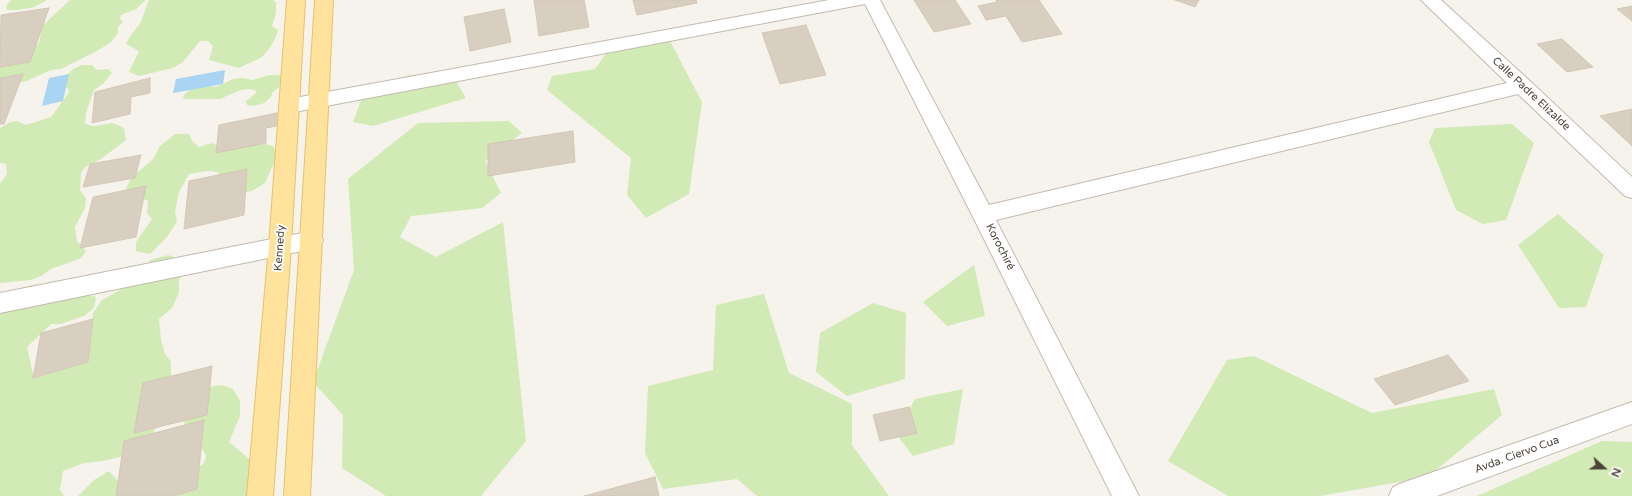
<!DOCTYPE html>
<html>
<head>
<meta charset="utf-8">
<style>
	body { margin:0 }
	#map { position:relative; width:1632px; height:496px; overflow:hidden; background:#f6f3ec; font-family:"Varela Round",sans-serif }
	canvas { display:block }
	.north { position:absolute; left:1584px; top:448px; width:40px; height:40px; -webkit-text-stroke:3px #fff; paint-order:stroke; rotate:111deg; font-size:11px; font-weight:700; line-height:16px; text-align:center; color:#4b4439 }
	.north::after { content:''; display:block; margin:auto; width:14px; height:18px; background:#4b4439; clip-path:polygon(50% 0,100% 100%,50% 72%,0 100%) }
</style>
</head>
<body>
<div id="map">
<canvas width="1632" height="496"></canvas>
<div class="north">N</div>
</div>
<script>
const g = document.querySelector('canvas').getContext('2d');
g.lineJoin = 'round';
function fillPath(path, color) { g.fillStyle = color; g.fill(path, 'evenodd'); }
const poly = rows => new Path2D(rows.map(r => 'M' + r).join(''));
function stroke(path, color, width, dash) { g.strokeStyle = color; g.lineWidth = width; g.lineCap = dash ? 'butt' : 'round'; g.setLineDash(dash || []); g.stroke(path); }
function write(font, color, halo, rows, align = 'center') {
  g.font = font + ' "Varela Round",sans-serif'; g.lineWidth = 3.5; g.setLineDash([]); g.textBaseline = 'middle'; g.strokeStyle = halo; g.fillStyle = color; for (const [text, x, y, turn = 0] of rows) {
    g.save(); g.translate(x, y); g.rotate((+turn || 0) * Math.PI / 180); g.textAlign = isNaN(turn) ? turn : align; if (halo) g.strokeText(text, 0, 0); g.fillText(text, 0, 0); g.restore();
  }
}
const green = poly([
	[11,0,47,0,34,7,18,10,7,10,6,6],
	[70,0,146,0,136,9,121,15,120,19,123,22,118,27,118,33,111,42,97,51,61,69,51,70,27,81,0,86,0,64,17,60,39,43,42,26],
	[149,0,273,0,276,2,276,13,272,26,278,30,276,36,271,46,262,57,239,68,209,60,213,46,208,41,200,41,183,62,173,68,139,76,129,72,139,51,126,44,130,36,140,24],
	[617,38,669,39,702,102,689,194,646,218,627,195,631,158,547,90,552,76,595,69],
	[82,65,92,65,97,70,108,69,112,73,103,84,94,90,86,113,85,124,94,126,113,123,124,128,126,140,101,159,85,167,81,173,80,190,86,198,85,208,75,227,77,241,86,251,81,258,51,269,41,276,31,280,0,283,0,184,7,174,6,164,0,163,0,128,10,122,17,121,26,125,51,117,68,94,69,90,62,84,64,78,73,69],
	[270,75,282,75,284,83,272,93,271,97,264,103,254,106,247,105,246,101,254,95,257,91,251,89,240,90,220,99,183,99,184,95,192,88,203,86,216,87,233,79,243,78,252,80],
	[410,75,453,76,466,98,373,126,353,122,365,90],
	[509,121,522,133,485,161,501,193,482,208,411,216,400,237,436,257,503,222,526,441,481,496,386,496,342,468,343,415,313,382,354,270,348,179,418,123],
	[1512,124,1534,143,1506,220,1483,224,1456,210,1429,142,1435,128],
	[175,134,189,134,192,141,199,147,212,143,222,149,256,142,273,146,276,152,275,161,265,183,252,191,239,193,227,185,218,172,207,171,189,174,179,192,175,211,177,222,166,238,150,254,136,251,136,242,152,219,147,213,148,201,133,194,126,188,132,177,153,159,160,146],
	[1558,214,1604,255,1586,307,1559,308,1518,245],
	[168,255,184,260,179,280,179,292,172,308,159,319,161,340,165,354,171,362,171,376,162,392,159,418,150,442,135,453,103,461,84,463,63,471,60,490,64,496,0,496,0,297,10,296,20,288,38,284,53,284,96,297,94,308,84,316,60,324,51,324,27,347,34,378,88,362,93,313,102,300,120,290,127,273,144,270,150,260],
	[974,265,985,316,947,326,923,302],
	[764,294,789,373,852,404,852,445,889,496,757,496,737,479,663,489,645,453,648,386,713,370,716,305],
	[873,303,906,313,905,379,847,396,816,372,820,333],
	[1254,356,1372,413,1494,389,1502,415,1428,477,1320,496,1228,496,1168,461,1227,360],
	[222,385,233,389,240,401,240,416,229,442,253,462,260,496,173,496,182,488,193,472,204,463,206,456,203,450,189,442,184,436,185,408,202,388],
	[963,389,954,444,913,456,896,434,915,399],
	[1602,441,1632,442,1632,496,1477,496],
	[109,471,123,486,123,496,78,496,94,480]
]);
const water = poly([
	[225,70,223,84,173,93,176,79],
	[69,74,63,101,42,106,49,78]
]);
const building = poly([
	[534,0,584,0,589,27,539,36,534,0],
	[633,0,696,0,697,3,637,15,633,0],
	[914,0,955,0,971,24,934,32,914,0],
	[996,0,1039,0,1062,34,1022,42,1006,16,986,20,978,6,997,2,996,0],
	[1175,0,1199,0,1195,7,1175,0],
	[1632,6,1632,21,1617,9,1632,6],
	[49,8,30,62,0,67,1,15,49,8],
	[504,9,511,42,470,51,464,17,504,9],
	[806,25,826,75,780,84,762,33,806,25],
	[1562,39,1593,67,1567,72,1537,44,1562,39],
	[23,74,4,124,0,124,0,78,23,74],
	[150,78,150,93,131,97,130,114,92,123,95,92,150,78],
	[1632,109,1632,146,1600,116,1632,109],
	[277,113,276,126,266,128,266,143,216,153,219,125,277,113],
	[573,131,575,162,488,176,488,144,573,131],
	[141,155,135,178,83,187,90,164,141,155],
	[247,169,244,215,184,229,189,181,247,169],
	[146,186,136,237,80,248,93,197,146,186],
	[93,319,88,362,33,378,41,333,93,319],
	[1448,355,1469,381,1395,405,1374,379,1448,355],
	[212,366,207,415,134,433,143,383,212,366],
	[909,407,917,433,880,441,873,415,909,407],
	[204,420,197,489,173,496,116,496,124,441,204,420],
	[655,477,659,496,584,496,655,477]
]);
const minor = poly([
	[829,0,880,0,989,205,1507,83,1421,0,1441,0,1530,81,1632,177,1632,198,1625,196,1518,94,996,220,1139,496,1112,496,972,215,865,4,289,113,282,111,279,106,282,101,289,99,829,0],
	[312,231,320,234,323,240,320,246,312,249,0,313,0,293,312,231],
	[1632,402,1632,424,1437,496,1389,496,1393,487,1402,483,1632,402]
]);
const major = poly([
	[287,0,305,0,291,246,273,496,247,496,269,246,287,0],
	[315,0,333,0,310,496,284,496,315,0]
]);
const streetNames = [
	["Calle Padre Elizalde",1531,94,43],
	["Korochiré",1000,247,63],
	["Kennedy",280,248,-86],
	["Avda. Ciervo Cua",1517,455,-20]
];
fillPath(green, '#d2eab5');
fillPath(water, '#a9d4f2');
fillPath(building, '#d8cfc1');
stroke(building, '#d3c7b4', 1);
stroke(minor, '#c2bbae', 2);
stroke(major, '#e6c16a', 2);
fillPath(minor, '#fff');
fillPath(major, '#ffe39c');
write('11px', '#4b4439', '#fff', streetNames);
</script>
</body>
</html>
